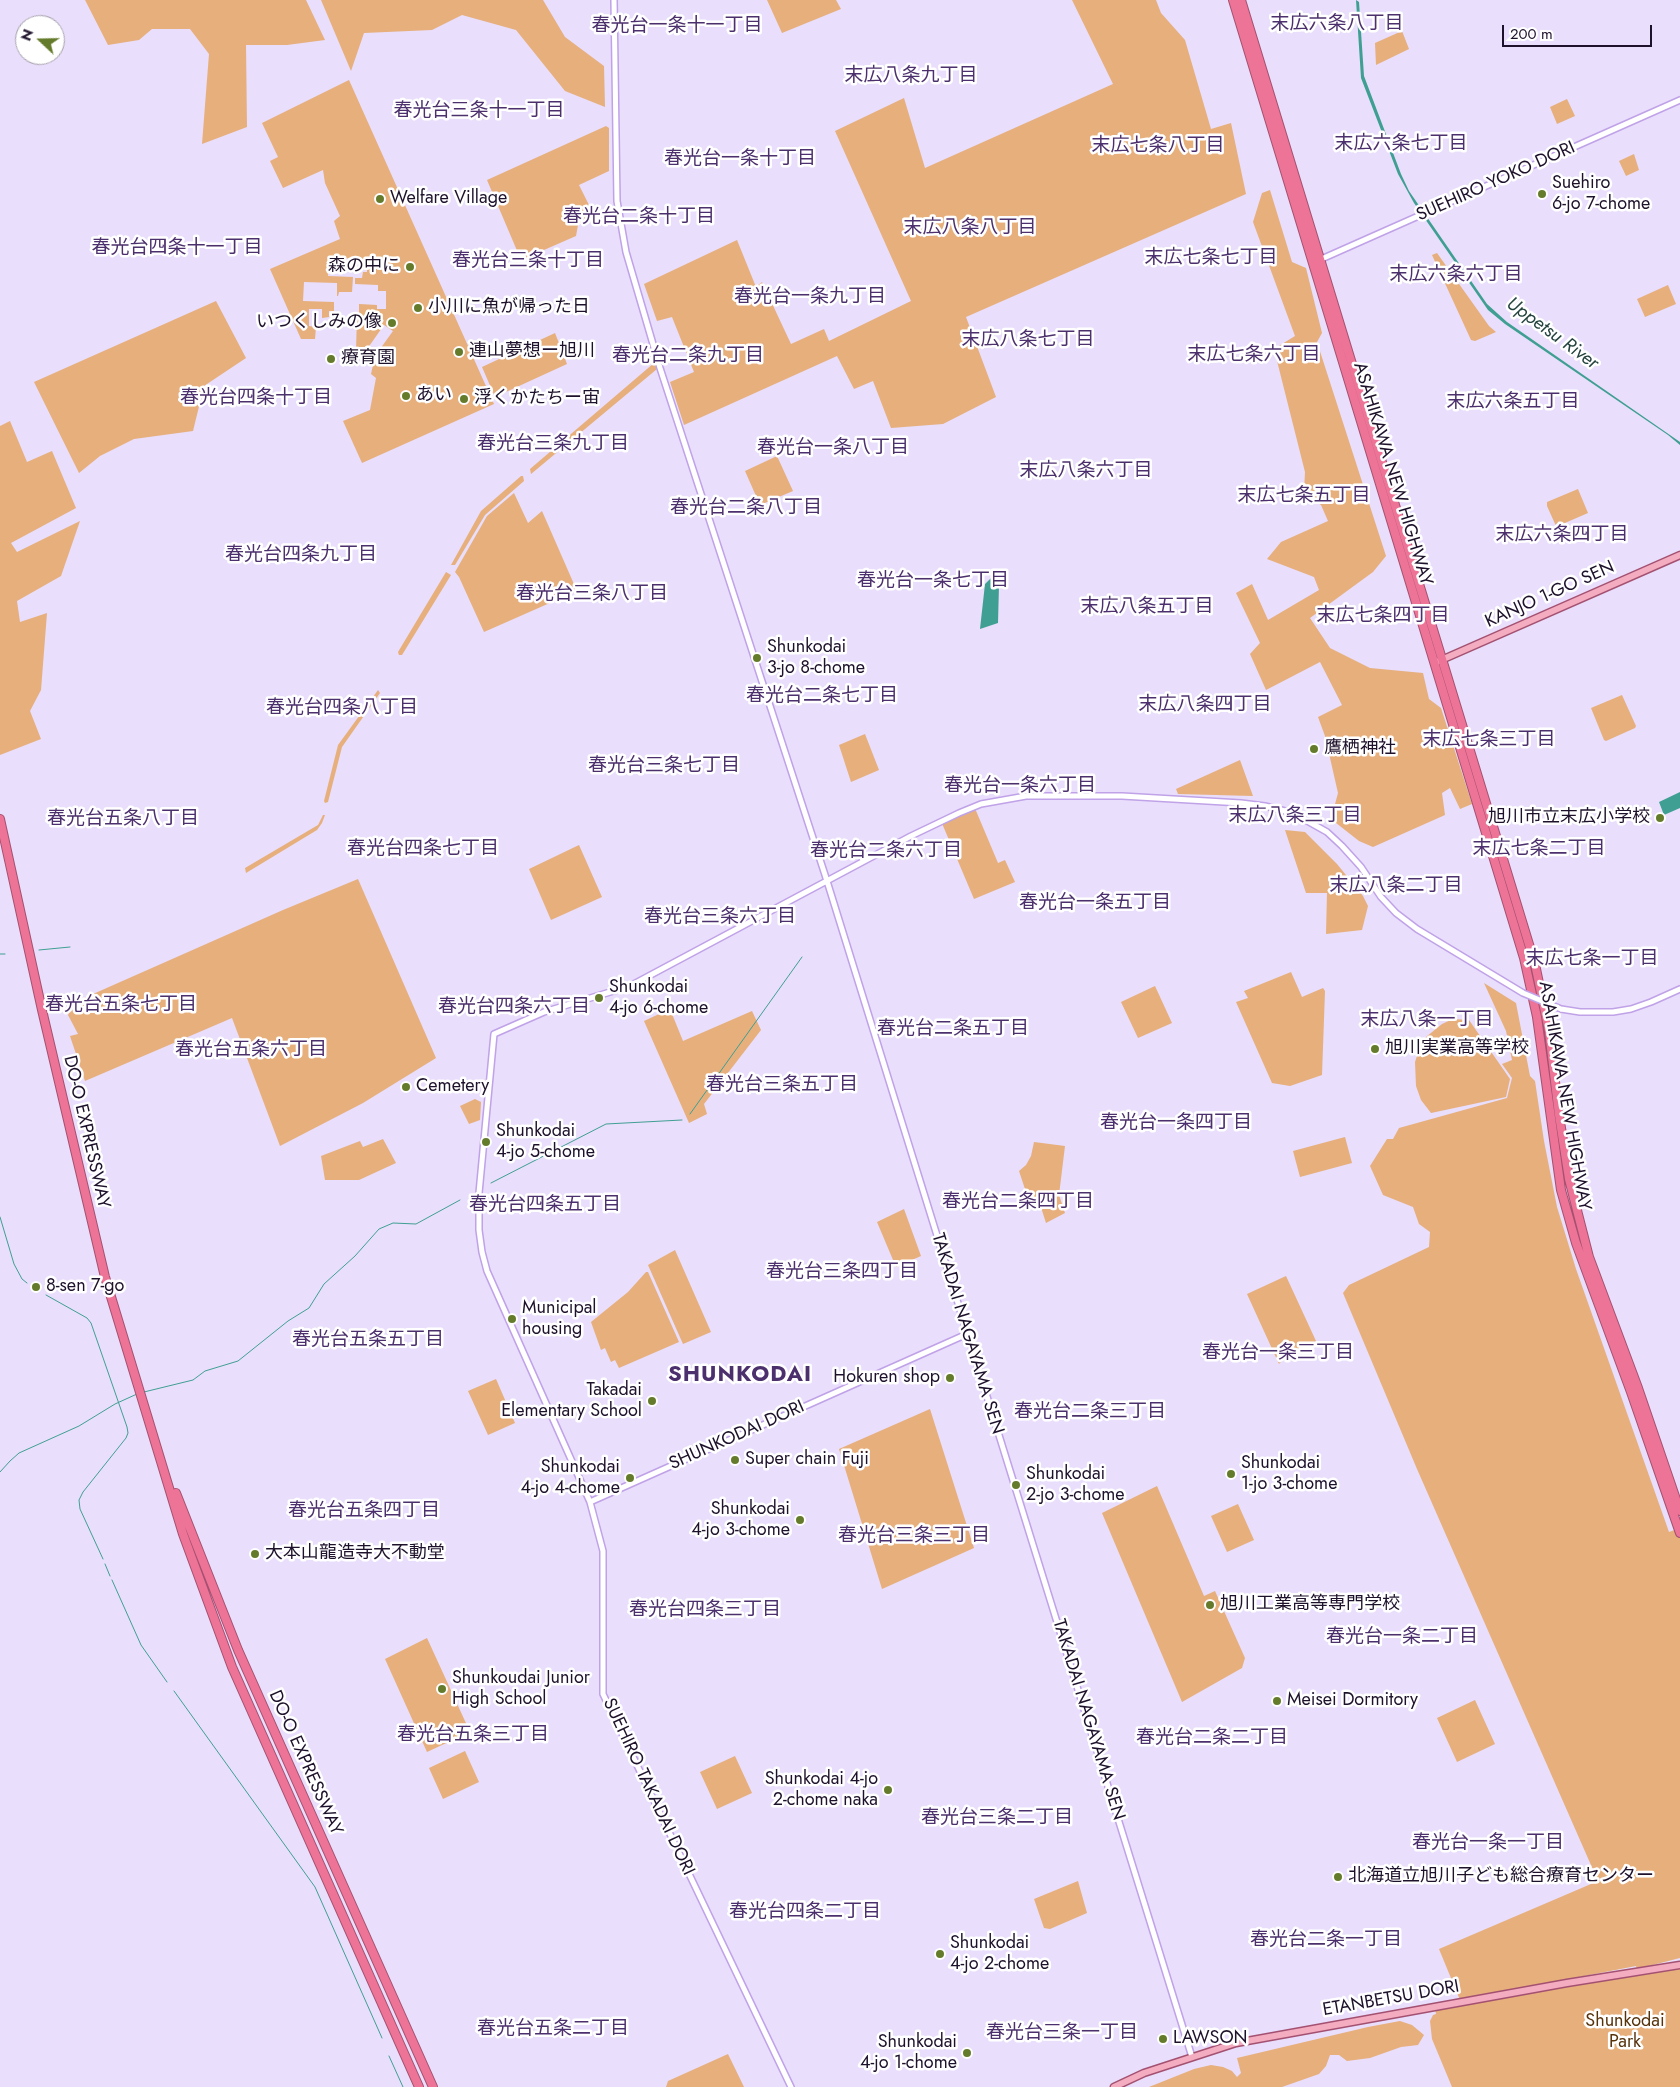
<!DOCTYPE html>
<html>
<head>
<meta charset="utf-8">
<style>
	body { margin:0 }
	#map { position:relative; width:1680px; height:2087px; overflow:hidden; background:#e9defb; font-family:Jost,sans-serif }
	canvas { display:block }
	.north { position:absolute; left:15px; top:15px; width:50px; height:50px; box-sizing:border-box; background:#fff; border:1px solid #a5a0aa; border-radius:50%; rotate:291deg; font-size:14px; font-weight:700; line-height:20px; text-align:center; color:#1d112b }
	.north::after { content:''; display:block; margin:auto; width:18px; height:22px; background:#657b2c; clip-path:polygon(50% 0,100% 100%,50% 72%,0 100%) }
	.scale { position:absolute; left:1502px; top:25px; width:150px; height:22px; box-sizing:border-box; border:2px solid #1d112b; border-top:0; padding-left:6px; font-size:15px; line-height:18px; white-space:nowrap; color:#1d112b; -webkit-text-stroke:4px #fff; paint-order:stroke }
</style>
</head>
<body>
<div id="map">
<canvas width="1680" height="2087"></canvas>
<div class="north">N</div>
<div class="scale">200 m</div>
</div>
<script>
const g = document.querySelector('canvas').getContext('2d');
g.lineJoin = 'round';
function fillPath(path, color) { g.fillStyle = color; g.fill(path, 'evenodd'); }
const poly = rows => new Path2D(rows.map(r => 'M' + r).join(''));
function stroke(path, color, width, dash) { g.strokeStyle = color; g.lineWidth = width; g.lineCap = dash ? 'butt' : 'round'; g.setLineDash(dash || []); g.stroke(path); }
function write(font, color, halo, rows, align = 'center') {
  g.font = font + ' Jost,"Noto Sans JP",sans-serif'; g.lineWidth = 5; g.setLineDash([]); g.textBaseline = 'middle'; g.strokeStyle = halo; g.fillStyle = color; for (const [text, x, y, turn = 0] of rows) {
    g.save(); g.translate(x, y); g.rotate((+turn || 0) * Math.PI / 180); g.textAlign = isNaN(turn) ? turn : align; if (halo) g.strokeText(text, 0, 0); g.fillText(text, 0, 0); g.restore();
  }
}
const green = poly([
	[85,0,306,0,325,40,287,45,246,45,247,127,202,144,209,54,190,29,152,29,139,40,108,45],
	[321,0,543,0,565,37,604,66,605,107,565,91,516,30,462,15,432,30,364,33,351,71],
	[767,0,836,0,841,9,782,33],
	[1072,0,1156,0,1161,13,1185,40,1211,129,1231,123,1246,194,966,317,996,397,943,424,891,428,873,381,854,389,837,356,684,425,670,382,694,372,672,317,657,321,644,284,737,240,756,287,762,282,791,344,824,329,829,341,911,301,835,131,904,98,925,168,1113,84],
	[1402,31,1409,49,1376,65,1375,43],
	[349,80,494,404,362,463,343,421,370,410,376,378,371,374,375,356,393,331,384,325,365,352,356,350,357,317,361,317,361,314,359,314,359,304,377,305,377,309,386,309,386,291,378,291,378,285,355,284,355,278,362,278,363,272,367,272,367,265,364,264,364,259,337,258,337,261,329,260,328,276,353,277,352,292,339,292,338,296,337,296,337,283,304,282,303,301,334,302,334,311,329,311,329,317,322,318,322,309,309,309,309,326,316,327,315,339,301,339,270,269,340,239,334,221,340,216,325,183,323,170,283,188,270,161,278,157,262,123],
	[1567,99,1575,116,1557,124,1550,107],
	[606,126,609,128,609,171,579,185,592,211,578,225,576,236,521,260,487,180],
	[1634,154,1639,170,1626,176,1619,161],
	[1270,190,1292,262,1306,268,1322,333,1317,342,1386,556,1373,572,1310,618,1330,648,1370,668,1423,673,1429,699,1441,708,1472,804,1460,809,1450,788,1442,793,1445,815,1373,847,1359,841,1331,819,1338,793,1325,736,1318,717,1342,705,1320,662,1266,690,1250,654,1260,643,1236,593,1252,584,1268,620,1319,590,1314,577,1267,559,1281,542,1328,521,1321,505,1304,492,1305,472,1274,349,1295,336,1253,222,1262,193],
	[1437,253,1489,326,1496,332,1475,341,1471,340,1432,255],
	[1668,285,1676,304,1645,317,1637,299],
	[216,301,246,358,204,386,193,431,134,439,100,456,79,473,34,382],
	[555,333,567,364,495,397,482,367],
	[654,363,657,369,531,474,530,469],
	[10,421,27,462,52,451,76,508,11,543,17,552,80,521,61,576,17,601,20,622,47,613,41,690,30,711,41,739,0,755,0,426],
	[777,456,793,491,760,505,745,471],
	[521,476,523,476,524,481,485,515,455,565,451,565,481,511],
	[1578,489,1588,513,1558,526,1556,526,1547,506,1547,502],
	[514,493,528,523,542,511,577,591,484,632,459,577,455,572,487,516],
	[446,572,451,575,402,655,399,655,398,652],
	[378,690,380,693,342,747,328,802,325,803,324,801,338,745],
	[1622,695,1636,726,1635,728,1606,741,1604,740,1591,708],
	[865,734,879,770,851,782,839,745],
	[1240,760,1253,796,1178,794,1176,789],
	[974,806,998,863,1005,860,1015,882,974,899,941,821],
	[323,815,325,815,322,823,317,830,246,873,245,868,318,825],
	[1285,830,1305,832,1337,864,1363,896,1368,906,1362,930,1326,934,1327,893,1306,893],
	[579,845,602,897,551,920,529,869],
	[358,879,436,1058,363,1103,280,1146,232,1018,85,1081,70,1036,78,1034,68,1015,75,1002,283,910],
	[1291,972,1302,997,1323,988,1325,991,1322,1075,1290,1086,1272,1083,1236,1002,1248,998,1244,991],
	[1484,983,1516,1003,1530,1076,1535,1081,1544,1141,1557,1207,1576,1269,1669,1532,1680,1528,1680,1958,1637,1969,1636,1966,1460,2000,1439,1949,1598,1881,1417,1469,1343,1293,1349,1285,1429,1247,1430,1232,1419,1224,1413,1207,1383,1195,1370,1166,1387,1139,1393,1139,1399,1128,1507,1098,1512,1078,1502,1064,1512,1060,1506,1031],
	[1155,986,1172,1023,1138,1038,1121,1002],
	[670,1009,683,1041,752,1011,761,1030,704,1104,707,1114,689,1123,644,1021],
	[1453,1019,1469,1020,1510,1079,1506,1097,1431,1113,1421,1100,1416,1086,1415,1062,1418,1053,1426,1037,1442,1024],
	[475,1099,481,1102,480,1120,469,1124,460,1106],
	[1345,1137,1352,1163,1300,1177,1293,1151],
	[383,1139,396,1163,359,1180,325,1180,321,1156,360,1141,363,1147],
	[1034,1142,1065,1146,1059,1195,1065,1213,1046,1223,1039,1201,1033,1196,1027,1195,1019,1171,1026,1165,1031,1156],
	[904,1209,921,1256,896,1267,877,1222],
	[675,1250,711,1332,683,1344,648,1265],
	[646,1272,648,1272,679,1342,619,1368,615,1360,611,1362,605,1348,601,1350,591,1322,628,1292],
	[1286,1276,1316,1341,1289,1353,1279,1364,1247,1294],
	[496,1379,515,1423,488,1435,468,1391],
	[930,1409,974,1548,882,1589,839,1449],
	[1157,1486,1204,1596,1215,1591,1245,1658,1242,1668,1182,1702,1102,1513],
	[1238,1504,1254,1540,1227,1552,1211,1516],
	[427,1638,470,1732,427,1752,385,1659],
	[1475,1700,1495,1744,1457,1762,1437,1718],
	[465,1751,479,1782,443,1799,429,1768],
	[735,1756,752,1793,717,1809,700,1772],
	[1078,1881,1087,1913,1050,1929,1044,1928,1034,1899],
	[1680,1967,1680,2087,1452,2087,1432,2039,1430,2021,1433,2015,1436,2014,1435,2009],
	[1400,2021,1412,2025,1424,2035,1418,2045,1401,2047,1370,2058,1347,2061,1339,2055,1330,2055,1326,2066,1319,2074,1282,2087,1149,2087,1194,2069,1211,2065,1223,2067,1232,2071,1237,2077,1241,2073,1237,2058,1368,2027],
	[728,2054,744,2087,666,2087,668,2081]
]);
const water = poly([
	[1356,0,1359,2,1364,76,1401,174,1409,191,1487,304,1507,322,1680,442,1680,445,1668,435,1505,324,1488,310,1414,203,1398,174,1361,78],
	[992,577,996,577,999,585,998,623,980,629,985,584],
	[1680,792,1680,808,1664,815,1659,802]
]);
const stream = poly([
	[39,950,70,947],
	[0,954,5,954],
	[690,1114,802,957],
	[491,1183,606,1124,682,1120],
	[0,1217,14,1264,22,1279,27,1283],
	[46,1295,87,1318,91,1323,127,1427,128,1433,126,1438,83,1492,79,1500,80,1509,103,1559],
	[144,1392,193,1380,205,1371,238,1361,288,1321,309,1308,324,1284,355,1256,379,1229,393,1223,416,1224,460,1200],
	[0,1472,10,1461,19,1453,79,1426,115,1404,137,1394],
	[105,1564,110,1576],
	[112,1580,141,1645,167,1682],
	[174,1691,315,1887,382,2038],
	[389,2056,403,2087]
]);
const minor = poly([
	[614,0,617,201,626,252,660,368,827,881,1192,2057],
	[1317,261,1680,100],
	[1561,1009,1580,1012,1613,1012,1631,1009,1651,1002,1680,989],
	[590,1502,967,1334],
	[791,2087,603,1694,603,1551,590,1502,487,1271,482,1252,479,1230,479,1193,494,1034,544,1012,630,986,911,836,959,813,981,804,1026,796,1122,796,1241,803,1265,806,1293,813,1327,832,1342,846,1361,867,1381,897,1396,913,1417,929,1523,993]
]);
const major = poly([
	[1439,661,1680,555],
	[1114,2087,1144,2073,1236,2043,1567,1983,1680,1965]
]);
const highway = poly([
	[1233,0,1524,958,1537,1017,1561,1190,1576,1243,1631,1392,1680,1533],
	[1241,0,1535,964,1549,1031,1559,1115,1569,1179,1589,1257,1638,1388,1680,1511],
	[0,819,42,1010,105,1277,183,1534,232,1667,419,2087],
	[176,1493,238,1650,433,2087]
]);
const minorBridge = poly([
	[1523,993,1561,1009]
]);
const markers = [
	[1542,194,5,"#657b2c"],
	[380,199,5,"#657b2c"],
	[410,267,5,"#657b2c"],
	[418,308,5,"#657b2c"],
	[392,323,5,"#657b2c"],
	[459,352,5,"#657b2c"],
	[331,359,5,"#657b2c"],
	[406,396,5,"#657b2c"],
	[464,399,5,"#657b2c"],
	[757,658,5,"#657b2c"],
	[1314,749,5,"#657b2c"],
	[1660,818,5,"#657b2c"],
	[599,998,5,"#657b2c"],
	[1375,1049,5,"#657b2c"],
	[406,1087,5,"#657b2c"],
	[486,1142,5,"#657b2c"],
	[36,1287,5,"#657b2c"],
	[512,1319,5,"#657b2c"],
	[950,1378,5,"#657b2c"],
	[652,1401,5,"#657b2c"],
	[735,1460,5,"#657b2c"],
	[1231,1474,5,"#657b2c"],
	[630,1478,5,"#657b2c"],
	[1016,1485,5,"#657b2c"],
	[800,1520,5,"#657b2c"],
	[255,1554,5,"#657b2c"],
	[1210,1605,5,"#657b2c"],
	[442,1689,5,"#657b2c"],
	[1277,1701,5,"#657b2c"],
	[888,1790,5,"#657b2c"],
	[1338,1877,5,"#657b2c"],
	[940,1954,5,"#657b2c"],
	[1163,2039,5,"#657b2c"],
	[967,2053,5,"#657b2c"]
];
const streetNames = [
	["SUEHIRO YOKO DORI",1496,182,-24],
	["ASAHIKAWA NEW HIGHWAY",1392,474,73],
	["KANJO 1-GO SEN",1550,595,-24],
	["ASAHIKAWA NEW HIGHWAY",1564,1096,80],
	["DO-O EXPRESSWAY",86,1132,77],
	["TAKADAI NAGAYAMA SEN",967,1334,73],
	["SHUNKODAI DORI",737,1436,-24],
	["TAKADAI NAGAYAMA SEN",1088,1720,73],
	["DO-O EXPRESSWAY",305,1763,66],
	["SUEHIRO TAKADAI DORI",648,1787,65],
	["ETANBETSU DORI",1391,1999,-10]
];
const poiNames = [
	["Suehiro",1552,184],
	["6-jo 7-chome",1552,205],
	["Welfare Village",390,199],
	["森の中に",400,267,"right"],
	["小川に魚が帰った日",428,308],
	["いつくしみの像",382,323,"right"],
	["連山夢想ー旭川",469,352],
	["療育園",341,359],
	["あい",416,396],
	["浮くかたちー宙",474,399],
	["Shunkodai",767,648],
	["3-jo 8-chome",767,669],
	["鷹栖神社",1324,749],
	["旭川市立末広小学校",1650,818,"right"],
	["Shunkodai",609,988],
	["4-jo 6-chome",609,1009],
	["旭川実業高等学校",1385,1049],
	["Cemetery",416,1087],
	["Shunkodai",496,1132],
	["4-jo 5-chome",496,1153],
	["8-sen 7-go",46,1287],
	["Municipal",522,1309],
	["housing",522,1330],
	["Hokuren shop",940,1378,"right"],
	["Takadai",642,1391,"right"],
	["Elementary School",642,1412,"right"],
	["Super chain Fuji",745,1460],
	["Shunkodai",1241,1464],
	["1-jo 3-chome",1241,1485],
	["Shunkodai",620,1468,"right"],
	["4-jo 4-chome",620,1489,"right"],
	["Shunkodai",1026,1475],
	["2-jo 3-chome",1026,1496],
	["Shunkodai",790,1510,"right"],
	["4-jo 3-chome",790,1531,"right"],
	["大本山龍造寺大不動堂",265,1554],
	["旭川工業高等専門学校",1220,1605],
	["Shunkoudai Junior",452,1679],
	["High School",452,1700],
	["Meisei Dormitory",1287,1701],
	["Shunkodai 4-jo",878,1780,"right"],
	["2-chome naka",878,1801,"right"],
	["北海道立旭川子ども総合療育センター",1348,1877],
	["Shunkodai",950,1944],
	["4-jo 2-chome",950,1965],
	["LAWSON",1173,2039],
	["Shunkodai",957,2043,"right"],
	["4-jo 1-chome",957,2064,"right"]
];
const parkNames = [
	["Shunkodai",1625,2022],
	["Park",1625,2043]
];
const neighbourhoodNames = [
	["末広六条八丁目",1337,24],
	["春光台一条十一丁目",677,26],
	["末広八条九丁目",911,76],
	["春光台三条十一丁目",479,111],
	["末広六条七丁目",1401,144],
	["末広七条八丁目",1158,146],
	["春光台一条十丁目",740,159],
	["春光台二条十丁目",639,217],
	["末広八条八丁目",970,228],
	["春光台四条十一丁目",177,248],
	["末広七条七丁目",1211,258],
	["春光台三条十丁目",528,261],
	["末広六条六丁目",1456,275],
	["春光台一条九丁目",810,297],
	["末広八条七丁目",1028,340],
	["末広七条六丁目",1254,355],
	["春光台二条九丁目",688,356],
	["春光台四条十丁目",256,398],
	["末広六条五丁目",1513,402],
	["春光台三条九丁目",553,444],
	["春光台一条八丁目",833,448],
	["末広八条六丁目",1086,471],
	["末広七条五丁目",1304,496],
	["春光台二条八丁目",746,508],
	["末広六条四丁目",1562,535],
	["春光台四条九丁目",301,555],
	["春光台一条七丁目",933,581],
	["春光台三条八丁目",592,594],
	["末広八条五丁目",1147,607],
	["末広七条四丁目",1383,616],
	["春光台二条七丁目",822,696],
	["末広八条四丁目",1205,705],
	["春光台四条八丁目",342,708],
	["末広七条三丁目",1489,740],
	["春光台三条七丁目",664,766],
	["春光台一条六丁目",1020,786],
	["末広八条三丁目",1295,816],
	["春光台五条八丁目",123,819],
	["春光台四条七丁目",423,849],
	["末広七条二丁目",1539,849],
	["春光台二条六丁目",886,851],
	["末広八条二丁目",1396,886],
	["春光台一条五丁目",1095,903],
	["春光台三条六丁目",720,917],
	["末広七条一丁目",1592,959],
	["春光台五条七丁目",121,1005],
	["春光台四条六丁目",514,1007],
	["末広八条一丁目",1427,1020],
	["春光台二条五丁目",953,1029],
	["春光台五条六丁目",251,1050],
	["春光台三条五丁目",782,1085],
	["春光台一条四丁目",1176,1123],
	["春光台二条四丁目",1018,1202],
	["春光台四条五丁目",545,1205],
	["春光台三条四丁目",842,1272],
	["春光台五条五丁目",368,1340],
	["春光台一条三丁目",1278,1353],
	["春光台二条三丁目",1090,1412],
	["春光台五条四丁目",364,1511],
	["春光台三条三丁目",914,1536],
	["春光台四条三丁目",705,1610],
	["春光台一条二丁目",1402,1637],
	["春光台五条三丁目",473,1735],
	["春光台二条二丁目",1212,1738],
	["春光台三条二丁目",997,1818],
	["春光台一条一丁目",1488,1843],
	["春光台四条二丁目",805,1912],
	["春光台二条一丁目",1326,1940],
	["春光台五条二丁目",553,2029],
	["春光台三条一丁目",1062,2033]
];
const waterNames = [
	["Uppetsu River",1552,334,36]
];
const districtNames = [
	["SHUNKODAI",740,1376]
];
fillPath(green, '#e6af7c');
fillPath(water, '#3f9f93');
stroke(stream, '#3f9f93', 1);
stroke(minor, '#c0a2e8', 8);
stroke(major, '#a45171', 9);
stroke(highway, '#a45171', 10);
stroke(minor, '#fff', 5);
stroke(major, '#f4acc1', 6);
stroke(highway, '#ed7497', 8);
stroke(minorBridge, '#c0a2e8', 8, []);
stroke(minorBridge, '#fff', 5);
for (const [x, y, r, color] of markers) { const dot = new Path2D(); dot.arc(x, y, r, 0, 2 * Math.PI); g.fillStyle = color; g.fill(dot); stroke(dot, '#fff', 2); }
write('18px', '#1d112b', '#fff', streetNames);
write('18px', '#1d112b', '#fff', poiNames, 'left');
write('18px', '#57330c', '#fff', parkNames);
write('19px', '#4c306d', '#fff', neighbourhoodNames);
write('italic 19px', '#25433e', '#fff', waterNames);
g.letterSpacing = '1px';
write('bold 22px', '#4c306d', '#fff', districtNames);
g.letterSpacing = '0px';
</script>
</body>
</html>
